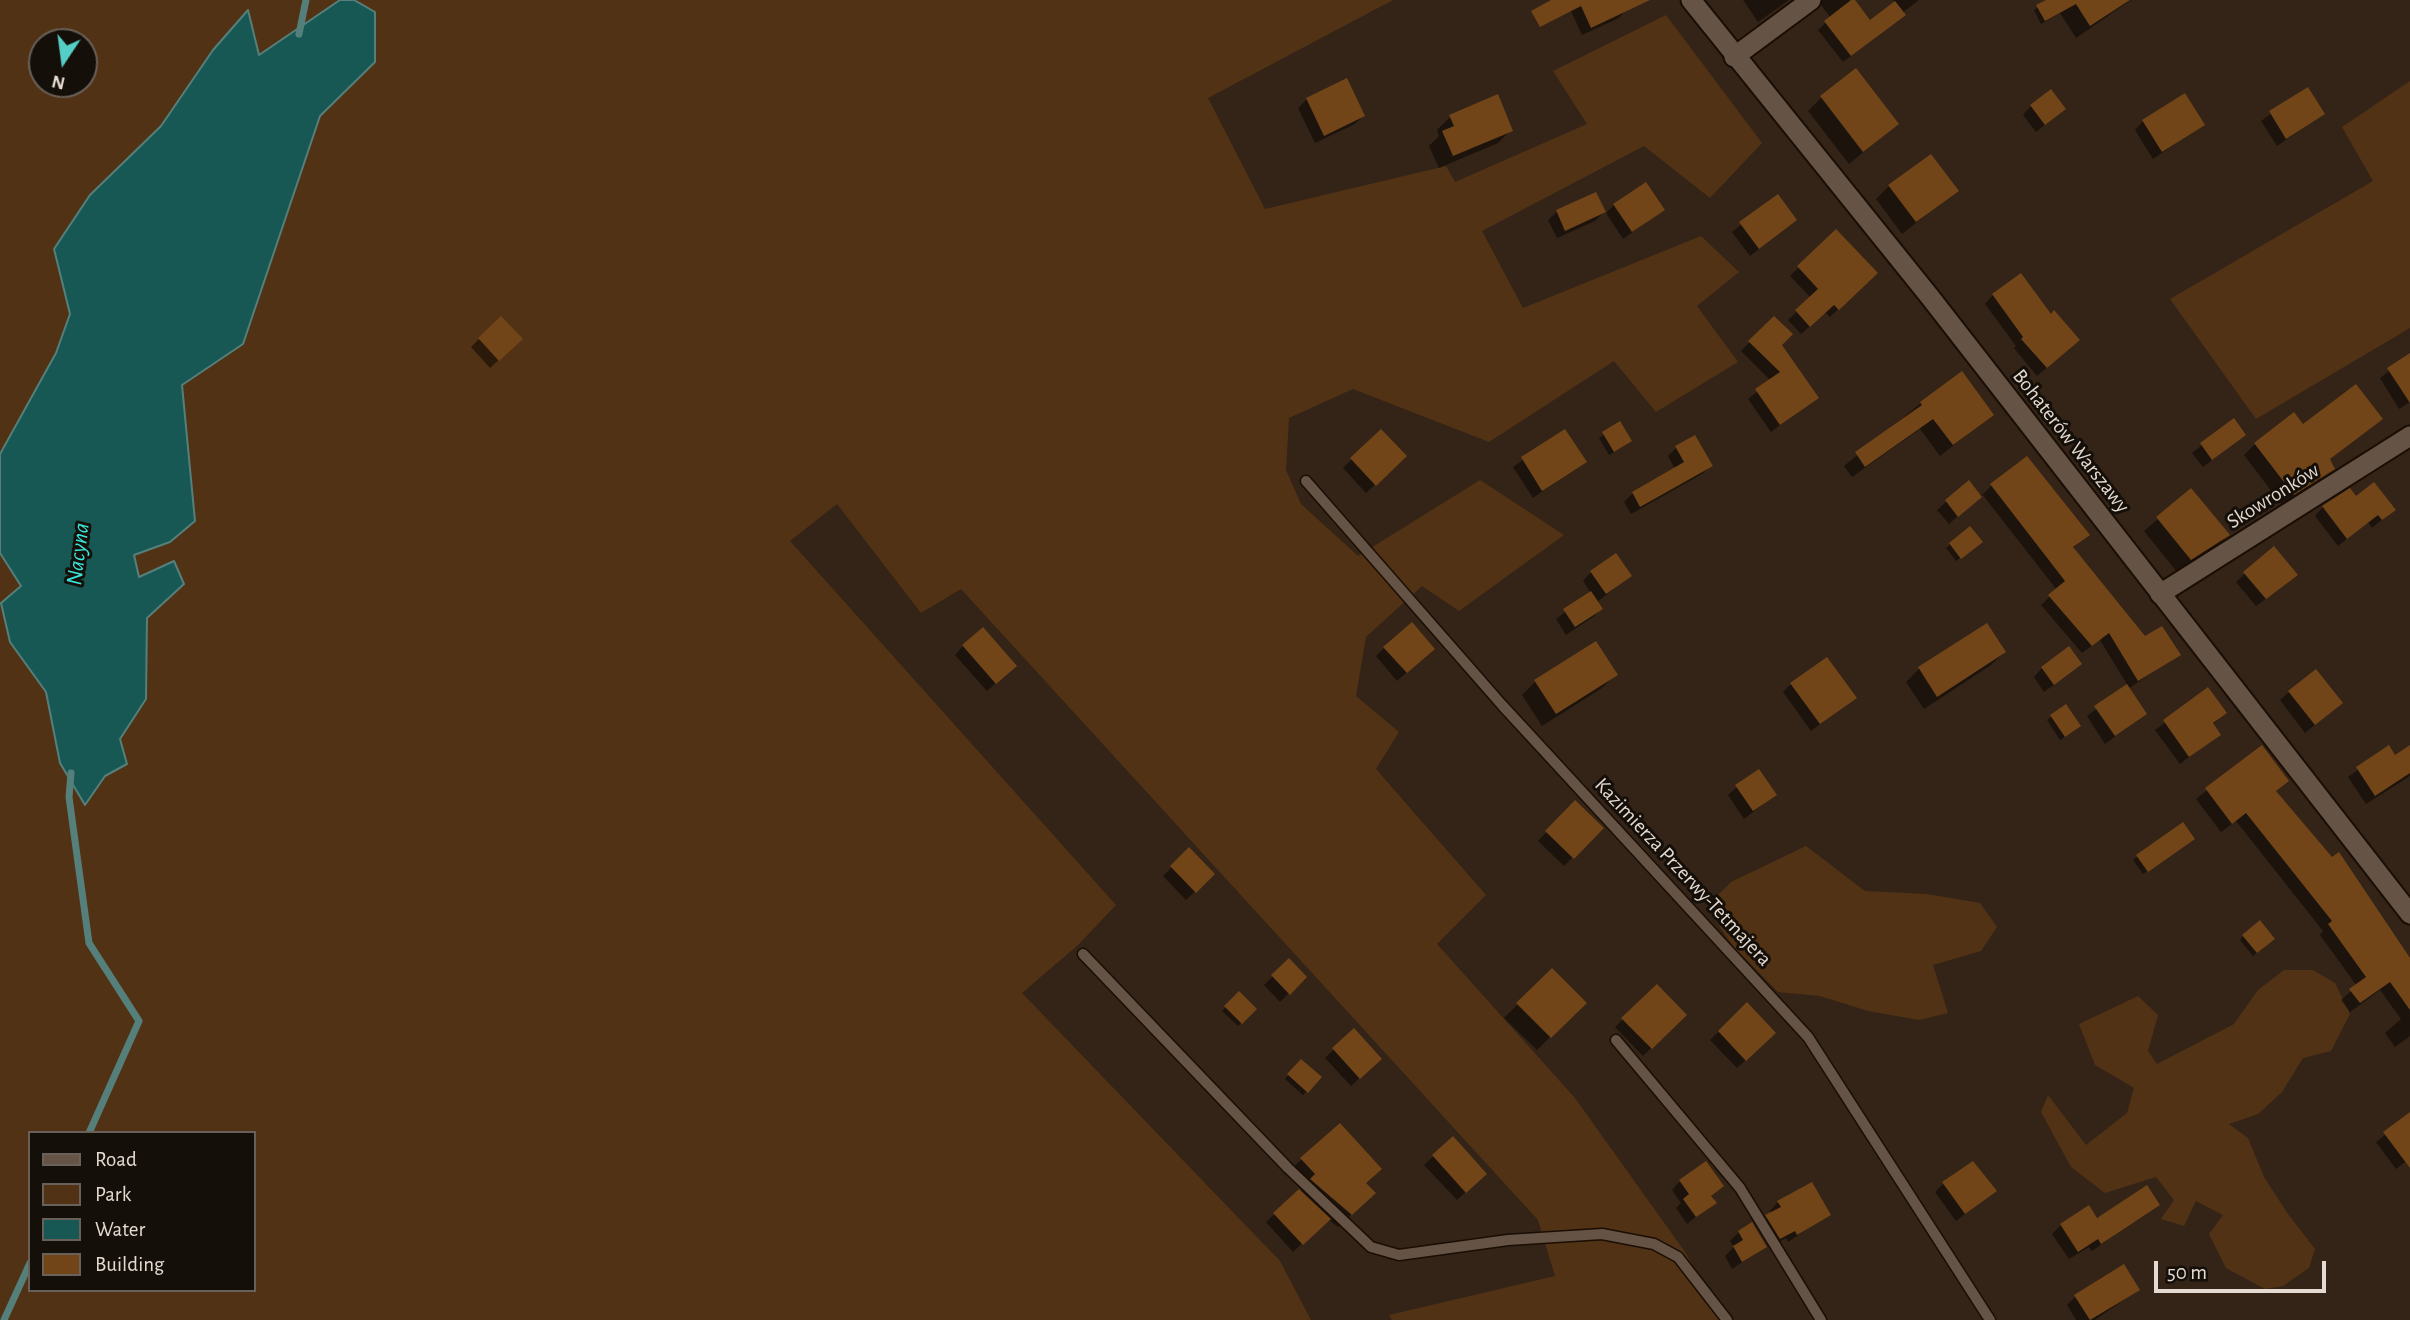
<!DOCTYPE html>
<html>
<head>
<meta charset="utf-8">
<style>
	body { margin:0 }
	#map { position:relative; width:2410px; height:1320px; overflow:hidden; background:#332417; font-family:"Alegreya Sans",sans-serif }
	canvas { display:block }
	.legend { position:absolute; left:28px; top:1131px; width:228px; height:161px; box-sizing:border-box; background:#150f09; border:2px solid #686059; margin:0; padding:9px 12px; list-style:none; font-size:21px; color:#e4dad2 }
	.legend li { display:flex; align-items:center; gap:14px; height:35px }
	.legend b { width:35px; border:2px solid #686059 }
	.north { position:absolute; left:28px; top:28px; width:70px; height:70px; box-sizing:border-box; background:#150f09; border:2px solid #686059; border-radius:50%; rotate:193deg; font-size:19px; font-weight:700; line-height:28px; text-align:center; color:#e4dad2 }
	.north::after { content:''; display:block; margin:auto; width:24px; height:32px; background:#55cec5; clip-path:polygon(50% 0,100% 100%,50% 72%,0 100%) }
	.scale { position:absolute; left:2154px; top:1261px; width:172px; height:32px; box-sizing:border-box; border:4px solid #e4dad2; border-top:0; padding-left:9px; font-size:21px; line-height:24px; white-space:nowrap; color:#e4dad2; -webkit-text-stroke:5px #150f09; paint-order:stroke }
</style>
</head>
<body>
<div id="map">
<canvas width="2410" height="1320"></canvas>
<ul class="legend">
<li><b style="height:9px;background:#655446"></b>Road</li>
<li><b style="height:19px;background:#523214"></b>Park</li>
<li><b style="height:19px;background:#185854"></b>Water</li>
<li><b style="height:19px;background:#724519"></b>Building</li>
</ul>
<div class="north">N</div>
<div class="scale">50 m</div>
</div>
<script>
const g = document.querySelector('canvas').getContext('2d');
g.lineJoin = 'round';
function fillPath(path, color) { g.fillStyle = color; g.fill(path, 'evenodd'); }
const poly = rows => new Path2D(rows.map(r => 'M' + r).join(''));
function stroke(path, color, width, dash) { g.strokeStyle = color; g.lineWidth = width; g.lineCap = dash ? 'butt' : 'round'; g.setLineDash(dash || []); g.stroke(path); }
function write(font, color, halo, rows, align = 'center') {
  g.font = font + ' "Alegreya Sans",sans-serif'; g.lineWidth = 6; g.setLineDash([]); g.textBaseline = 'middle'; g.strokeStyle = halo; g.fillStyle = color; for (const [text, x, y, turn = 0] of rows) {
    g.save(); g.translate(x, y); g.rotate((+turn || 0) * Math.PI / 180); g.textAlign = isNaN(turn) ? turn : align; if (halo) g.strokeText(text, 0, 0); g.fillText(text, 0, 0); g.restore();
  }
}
const green = poly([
	[0,0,1393,0,1208,98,1265,209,1446,166,1455,182,1587,124,1553,71,1666,15,1762,143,1710,198,1644,146,1482,231,1523,308,1701,236,1739,272,1697,306,1738,362,1656,412,1614,361,1489,442,1353,389,1289,418,1286,470,1301,504,1358,556,1480,480,1564,535,1459,611,1422,586,1366,637,1356,696,1399,732,1376,769,1486,895,1437,944,1575,1098,1685,1252,1723,1320,1392,1320,1389,1315,1555,1276,1538,1220,961,589,921,613,837,504,790,541,1116,905,1078,945,1022,993,1280,1261,1311,1320,0,1320],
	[42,42,84,42,84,84,42,84],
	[30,1133,254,1133,254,1290,30,1290],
	[2410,81,2410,328,2256,419,2170,299,2373,181,2342,127],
	[1806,846,1865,891,1927,894,1980,903,1997,927,1981,951,1933,965,1948,1013,1919,1020,1868,1011,1820,996,1778,992,1733,946,1719,926,1713,900,1731,882],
	[2284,970,2313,970,2335,983,2350,1014,2331,1051,2303,1058,2282,1092,2258,1114,2229,1124,2248,1138,2264,1177,2288,1214,2315,1249,2309,1268,2283,1286,2265,1289,2226,1268,2209,1234,2223,1215,2196,1201,2184,1226,2161,1219,2174,1200,2156,1177,2105,1193,2071,1167,2041,1112,2048,1095,2086,1145,2127,1113,2134,1088,2095,1065,2079,1024,2138,996,2158,1015,2148,1051,2157,1064,2234,1024,2258,990]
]);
const water = poly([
	[340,0,354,0,375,12,375,62,320,116,243,344,182,385,195,521,170,542,134,555,139,577,174,561,184,584,147,618,146,699,120,739,127,764,105,776,85,805,60,763,46,692,10,642,1,603,21,586,0,553,0,454,56,353,70,314,54,249,90,195,161,126,213,50,248,10,259,55,340,0]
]);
const shadow = poly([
	[1576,0,1623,0,1627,9,1619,18,1582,35,1569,7],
	[1743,0,1789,0,1758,22],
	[1817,0,1851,0,1869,23,1895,3,1893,0,1919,0,1902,13,1896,22,1843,62,1818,30,1831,18],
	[2050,0,2131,0,2076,38,2060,13,2041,24,2034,10],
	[1346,80,1363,116,1355,124,1315,143,1298,108,1307,99],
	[2307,89,2323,114,2277,146,2261,121],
	[1821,98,1897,124,1849,164,1808,111],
	[2031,106,2064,109,2036,132,2023,115],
	[1450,117,1511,130,1498,143,1439,168,1429,146,1439,136,1437,130],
	[2143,121,2203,125,2153,159,2135,130],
	[1889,186,1956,191,1902,234,1876,199],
	[1777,196,1786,228,1750,256,1732,232],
	[1614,205,1663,210,1623,239,1606,213],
	[1557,212,1604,212,1595,221,1557,238,1548,220],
	[1836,231,1876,273,1830,317,1825,312,1801,334,1788,320,1811,298,1790,276],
	[1993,295,2069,349,2037,376,2014,348,2016,346,1985,304],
	[1774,318,1780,345,1817,397,1771,432,1748,399,1771,381,1741,351],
	[479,339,512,348,490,368,471,347],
	[2410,355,2410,402,2399,409,2380,378],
	[1921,403,1992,415,1940,456,1920,429,1852,477,1844,466],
	[2381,419,2329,460,2334,466,2322,478,2282,505,2244,455,2255,444,2303,426],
	[2233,421,2244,435,2203,467,2192,453],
	[1619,424,1626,445,1609,455,1599,438],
	[1381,431,1405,456,1366,493,1343,468],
	[1564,431,1584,461,1533,498,1513,467],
	[1676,448,1711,465,1702,474,1631,514,1624,502,1633,493,1675,469,1668,456],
	[2026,459,2087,535,2072,549,2145,638,2178,655,2128,689,2145,714,2105,744,2087,716,2128,686,2100,640,2082,653,2041,605,2057,590,1982,494,1949,524,1937,510,1968,483,1980,497,1991,486],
	[2191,490,2228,535,2215,548,2177,572,2144,531],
	[2355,498,2393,510,2372,528,2368,522,2338,546,2315,516,2323,507],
	[1970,529,1977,546,1956,561,1946,548],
	[2273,548,2287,583,2256,606,2236,582],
	[1591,572,1630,576,1597,602,1601,609,1593,617,1566,635,1556,619,1591,593,1583,581],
	[963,646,1006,674,987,691,955,655],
	[1384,648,1424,657,1397,681,1376,656],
	[2004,652,1991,665,1924,709,1906,682,1919,669],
	[2042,668,2071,672,2044,692,2034,677],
	[1615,675,1602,688,1542,726,1522,695,1535,682],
	[1791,684,1854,698,1811,731,1783,692],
	[2208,690,2225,713,2212,725,2219,734,2180,764,2155,730],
	[2289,692,2341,703,2305,733,2280,700],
	[2065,707,2075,730,2060,740,2047,720],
	[2262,748,2275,792,2410,959,2410,1036,2395,1047,2385,1033,2401,1019,2380,990,2350,1012,2341,1000,2357,986,2320,935,2323,931,2236,821,2221,832,2196,799],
	[2388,748,2395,758,2410,748,2410,776,2366,804,2348,777],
	[1737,787,1775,795,1744,819,1728,795],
	[1575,803,1601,828,1564,866,1538,841],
	[2182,825,2189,843,2143,874,2133,860],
	[1189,850,1213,874,1186,900,1163,876],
	[2243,936,2269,943,2253,956,2240,940],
	[1289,961,1305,977,1280,1002,1264,985],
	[1552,970,1584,1003,1537,1050,1504,1018],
	[1657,986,1685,1015,1643,1056,1615,1027],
	[1239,994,1255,1009,1238,1026,1222,1011],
	[1747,1005,1774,1033,1737,1068,1710,1040],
	[1354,1030,1371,1067,1351,1086,1325,1058],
	[1301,1061,1319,1077,1303,1095,1285,1079],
	[2410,1115,2410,1158,2396,1169,2376,1142],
	[1452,1139,1476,1182,1457,1200,1424,1165],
	[1302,1159,1364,1183,1360,1206,1338,1227,1328,1219,1293,1252,1266,1222,1303,1188,1288,1172],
	[1680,1181,1722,1186,1710,1197,1714,1202,1687,1224,1676,1208,1681,1203,1672,1190],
	[1943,1184,1994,1191,1956,1221,1935,1192],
	[1778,1202,1829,1214,1788,1242,1786,1238,1771,1247,1758,1225,1771,1214,1770,1211],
	[2158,1204,2092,1251,2089,1247,2069,1259,2052,1234,2061,1225],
	[1739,1232,1765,1247,1732,1269,1725,1256,1734,1247,1730,1241],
	[2138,1290,2095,1320,2076,1320,2067,1305,2075,1297]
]);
const stream = poly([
	[299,34,306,0],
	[71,773,69,797,89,943,139,1021,89,1133],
	[4,1320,30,1263]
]);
const building = poly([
	[1551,0,1650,0,1591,28,1581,6,1540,27,1531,11],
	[1851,0,1855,0,1870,20,1895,1,1906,15,1851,56,1824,21],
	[2046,0,2130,0,2090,26,2076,4,2045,21,2036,5],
	[1856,68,1899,124,1863,152,1820,96],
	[1347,78,1365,116,1324,136,1306,98],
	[2308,87,2325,114,2286,139,2269,111],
	[2051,89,2066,109,2045,125,2030,105],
	[2185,93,2205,125,2162,152,2142,120],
	[1498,94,1513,131,1453,156,1442,131,1454,126,1449,115],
	[1931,154,1959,191,1916,222,1888,185],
	[1646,182,1665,210,1632,232,1613,204],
	[1596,192,1606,212,1565,231,1556,210],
	[1778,194,1797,220,1759,249,1739,222],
	[1836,229,1878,273,1839,310,1834,305,1810,327,1795,310,1818,289,1797,266],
	[2021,273,2051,314,2054,310,2080,340,2047,368,2021,339,2023,337,1992,294],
	[501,316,523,339,499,361,478,338],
	[1774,316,1793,334,1782,345,1819,398,1780,425,1755,389,1780,372,1748,341],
	[2410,353,2410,403,2387,368],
	[1962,371,1994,415,1953,445,1933,419,1865,467,1855,452,1922,405,1920,402],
	[2356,384,2383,419,2330,459,2335,469,2294,495,2254,443,2294,412,2303,424],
	[2234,418,2246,435,2212,460,2200,443],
	[1620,421,1632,441,1614,452,1602,432],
	[1381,429,1407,456,1376,486,1350,458],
	[1565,429,1587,462,1542,491,1521,457],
	[1695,435,1713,466,1640,507,1632,492,1684,462,1675,446],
	[2027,456,2090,535,2073,547,2145,636,2162,626,2181,655,2138,681,2109,633,2092,646,2048,595,2065,581,1990,484],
	[1969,480,1982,497,1958,517,1945,500],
	[2374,482,2396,510,2382,520,2378,515,2347,539,2322,506,2350,488,2356,496],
	[2191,488,2230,535,2191,560,2156,517],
	[1970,526,1983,542,1961,559,1949,543],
	[2274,546,2298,575,2266,599,2243,572],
	[1616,553,1632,576,1606,594,1590,571],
	[1591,591,1603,609,1575,627,1563,609],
	[1412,622,1435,649,1407,673,1383,647],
	[1987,623,2006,652,1937,697,1918,667],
	[983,627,1017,666,996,684,962,645],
	[1596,641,1618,675,1556,714,1534,680],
	[2069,646,2082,664,2054,685,2041,667],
	[1827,657,1857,698,1820,724,1790,683],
	[2316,669,2343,703,2315,725,2288,691],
	[2127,684,2147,714,2115,736,2094,706],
	[2208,687,2227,713,2213,723,2221,735,2189,757,2163,720],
	[2066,704,2081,726,2065,737,2050,715],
	[2262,745,2289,781,2276,791,2332,857,2339,852,2410,958,2410,1010,2390,982,2360,1003,2349,989,2366,977,2328,924,2332,921,2246,813,2232,824,2205,788],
	[2389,745,2395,755,2410,745,2410,773,2375,796,2356,767],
	[1759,769,1777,795,1753,811,1735,785],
	[1575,800,1604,828,1574,859,1545,831],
	[2183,822,2195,839,2148,872,2136,855],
	[1189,847,1215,874,1196,893,1170,866],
	[2260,920,2275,939,2257,953,2242,935],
	[1289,958,1307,977,1290,995,1271,975],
	[1552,968,1587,1003,1551,1038,1516,1003],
	[1657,984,1687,1015,1652,1049,1621,1018],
	[1239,991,1257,1009,1242,1024,1224,1006],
	[1747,1002,1776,1033,1746,1061,1718,1031],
	[1354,1028,1382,1059,1360,1079,1332,1048],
	[1301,1059,1322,1077,1308,1093,1287,1074],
	[2410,1112,2410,1168,2383,1132],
	[1340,1123,1382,1169,1366,1183,1376,1193,1352,1215,1310,1179,1315,1174,1300,1158],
	[1453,1136,1487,1174,1466,1193,1432,1155],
	[1706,1161,1724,1186,1711,1196,1717,1203,1696,1217,1683,1199,1689,1194,1679,1180],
	[1973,1161,1997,1191,1965,1214,1942,1182],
	[1812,1182,1831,1215,1797,1235,1795,1231,1780,1239,1765,1215,1781,1207,1777,1201],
	[2147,1185,2160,1205,2101,1244,2098,1239,2078,1252,2060,1224,2089,1205,2097,1218],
	[1299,1189,1331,1219,1303,1245,1273,1213],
	[1752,1222,1767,1247,1742,1262,1733,1246,1743,1240,1738,1231],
	[2124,1264,2140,1290,2090,1320,2074,1295]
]);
const service = poly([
	[1306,481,1502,705,1808,1037,1990,1320],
	[1083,954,1288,1168,1371,1247,1399,1255,1508,1240,1602,1234,1654,1244,1678,1257,1727,1320],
	[1616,1040,1740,1188,1821,1320]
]);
const minor = poly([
	[1734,57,1811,0],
	[2160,594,2410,436]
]);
const tertiary = poly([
	[1691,0,1930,297,2410,914]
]);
const streetNames = [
	["Bohaterów Warszawy",2071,441,52],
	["Skowronków",2273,496,-32],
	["Kazimierza Przerwy-Tetmajera",1683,872,47]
];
const waterNames = [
	["Nacyna",78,554,-83]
];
fillPath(green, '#523214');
fillPath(water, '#185854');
stroke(water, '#557f7a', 2);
fillPath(shadow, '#0007');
stroke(stream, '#557f7a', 7);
fillPath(building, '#724519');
stroke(service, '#1a0d03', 13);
stroke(minor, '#1a0d03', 23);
stroke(tertiary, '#1a0d03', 23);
stroke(service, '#655446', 10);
stroke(minor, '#655446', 19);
stroke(tertiary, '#655446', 19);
write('21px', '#e4dad2', '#150f09', streetNames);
write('italic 23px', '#37e7dd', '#150f09', waterNames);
</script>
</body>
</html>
